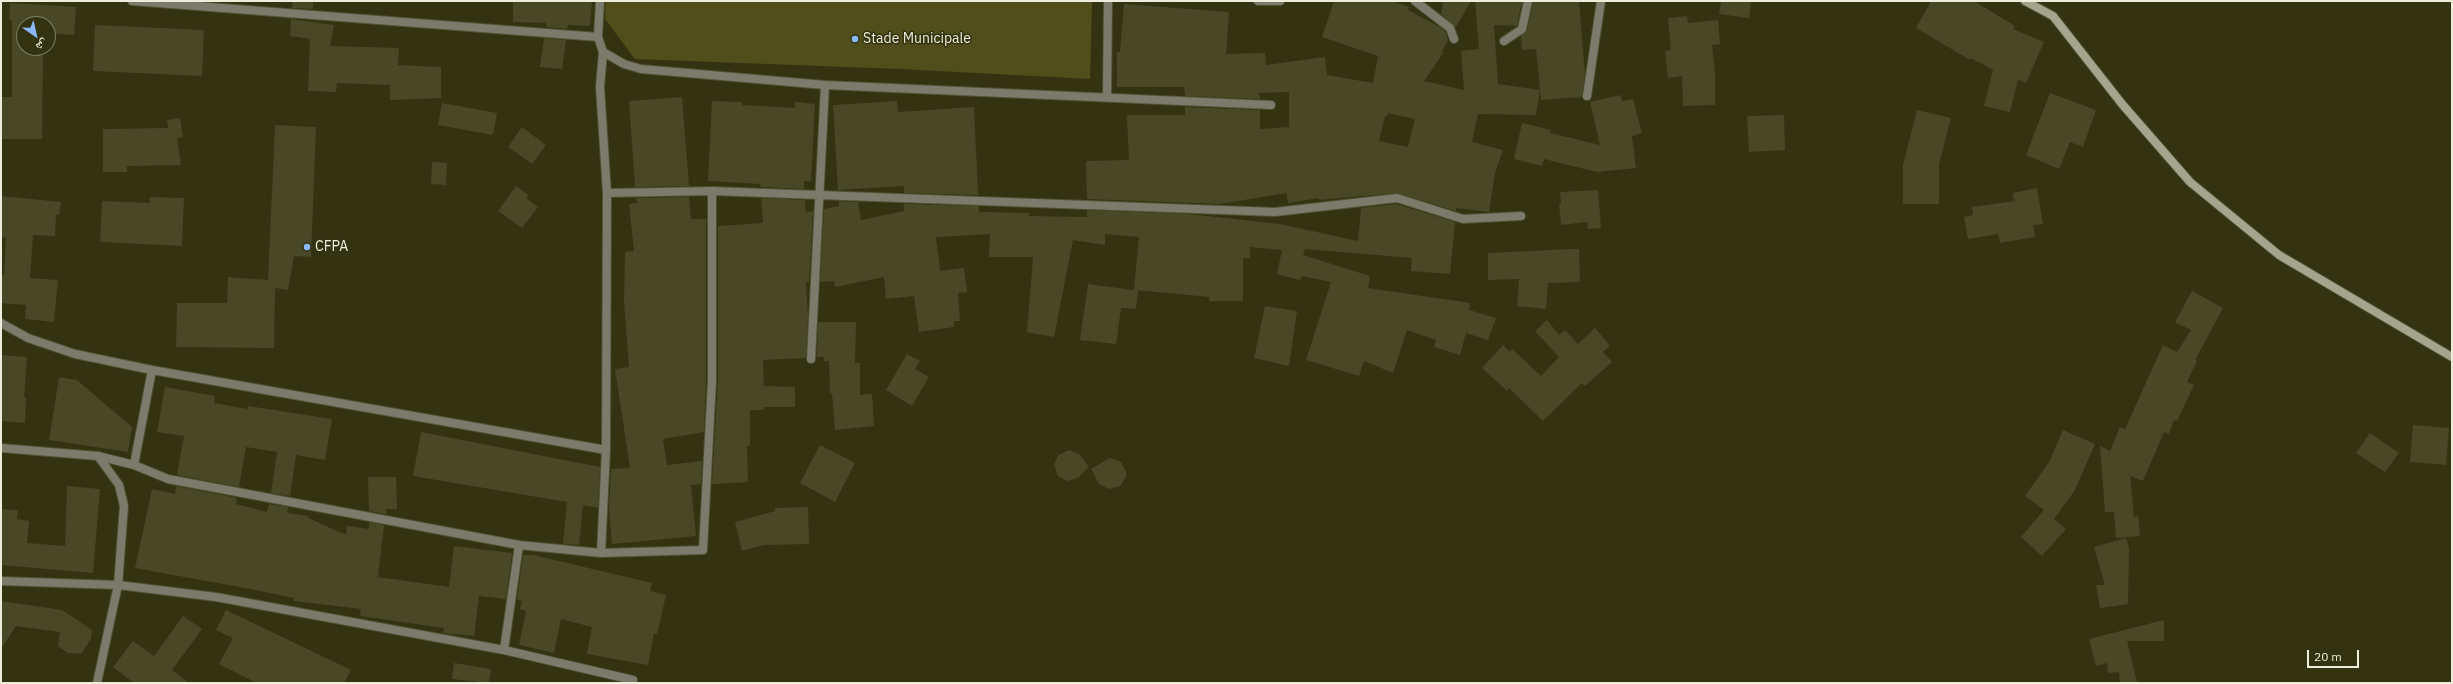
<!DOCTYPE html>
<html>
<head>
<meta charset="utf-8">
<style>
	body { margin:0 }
	#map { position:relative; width:2453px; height:684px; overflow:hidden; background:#333312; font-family:"IBM Plex Sans","Noto Naskh Arabic",sans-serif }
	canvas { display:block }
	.frame { position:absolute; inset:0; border:2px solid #ecedda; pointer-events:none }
	.north { position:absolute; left:16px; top:16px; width:40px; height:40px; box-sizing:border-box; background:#333312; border:1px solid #7d7d62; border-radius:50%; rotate:146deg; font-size:11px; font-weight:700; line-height:16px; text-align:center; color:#ecedda }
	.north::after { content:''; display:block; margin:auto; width:14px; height:18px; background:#8cb9fc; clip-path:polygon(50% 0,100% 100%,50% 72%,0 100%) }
	.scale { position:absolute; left:2307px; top:650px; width:52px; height:18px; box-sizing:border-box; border:2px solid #ecedda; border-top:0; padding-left:5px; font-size:12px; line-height:14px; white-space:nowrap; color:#ecedda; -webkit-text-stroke:3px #333312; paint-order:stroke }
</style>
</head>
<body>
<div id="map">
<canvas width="2453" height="684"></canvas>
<div class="frame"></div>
<div class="north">ش</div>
<div class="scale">20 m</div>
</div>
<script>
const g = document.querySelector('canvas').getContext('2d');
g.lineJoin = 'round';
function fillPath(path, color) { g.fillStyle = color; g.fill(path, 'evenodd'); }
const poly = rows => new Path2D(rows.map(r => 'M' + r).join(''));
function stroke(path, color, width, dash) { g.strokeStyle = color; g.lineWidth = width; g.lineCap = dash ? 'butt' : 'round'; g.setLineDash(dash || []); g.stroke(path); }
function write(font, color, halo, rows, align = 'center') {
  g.font = font + ' "IBM Plex Sans",sans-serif'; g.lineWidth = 3; g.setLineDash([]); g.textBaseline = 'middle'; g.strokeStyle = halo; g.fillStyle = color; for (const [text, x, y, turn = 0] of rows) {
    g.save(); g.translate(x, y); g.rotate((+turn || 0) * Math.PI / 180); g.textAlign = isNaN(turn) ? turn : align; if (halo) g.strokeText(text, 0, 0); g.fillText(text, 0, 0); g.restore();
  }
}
const green = poly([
	[606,1,1092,1,1090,79,901,69,635,59,605,19]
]);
const building = poly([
	[293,1,313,1,313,9,292,8],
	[513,1,592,1,590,26,568,25,567,29,546,27,546,23,513,22],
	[1334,1,1391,1,1409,7,1408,10,1440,27,1445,31,1448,40,1441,53,1444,52,1424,81,1464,90,1461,51,1479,49,1475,1,1522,1,1517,26,1494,25,1498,84,1540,90,1536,115,1478,114,1472,142,1503,150,1495,173,1489,212,1456,208,1456,211,1397,193,1319,200,1319,198,1288,203,1286,193,1220,204,1087,199,1086,161,1129,160,1127,115,1185,115,1185,107,1260,110,1260,129,1289,127,1289,92,1259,93,1260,99,1185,96,1184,87,1117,87,1117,52,1120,52,1124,4,1229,12,1226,54,1265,53,1266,65,1325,57,1327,75,1373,83,1378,56,1322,37],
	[1388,113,1415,119,1408,147,1379,141,1385,116,1387,116],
	[1443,1,1471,1,1456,27,1441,14],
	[1533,1,1579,1,1585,74,1582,97,1541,100,1536,49,1522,50,1521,36,1527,30],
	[1721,1,1751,1,1749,18,1719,14],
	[1931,1,1974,1,2015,26,2013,29,2044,42,2026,83,2018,79,2010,112,1984,106,1993,70,1971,58,1970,60,1916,28],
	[10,3,76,7,74,35,48,33,48,24,24,24,24,48,43,48,42,139,1,139,1,97,12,97,12,20,9,19],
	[1687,16,1688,23,1718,20,1720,44,1712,45,1715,72,1715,105,1683,106,1682,76,1668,78,1665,51,1671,50,1668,18],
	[291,19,334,25,330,46,399,48,398,65,441,67,441,98,390,100,390,85,337,83,336,92,308,91,310,39,290,36],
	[95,25,204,30,202,76,93,71],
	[544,38,566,40,562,69,540,67],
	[2050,93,2096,110,2083,147,2070,142,2059,169,2026,155],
	[1620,95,1622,101,1633,99,1642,133,1632,136,1636,168,1597,172,1544,159,1542,166,1514,159,1522,123,1551,130,1550,133,1600,145,1590,102],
	[682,97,689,186,635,187,629,101],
	[712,101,742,102,742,105,795,108,795,102,815,104,811,181,804,181,804,189,761,187,760,184,708,181],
	[897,101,898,112,974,107,978,195,904,193,904,186,838,190,833,105],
	[442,103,497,113,493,135,438,125],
	[1917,110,1951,118,1939,164,1939,204,1903,204,1903,165],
	[1784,115,1785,150,1749,152,1747,116],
	[180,118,183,137,177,138,181,165,127,166,127,172,103,172,103,129,168,128,167,120],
	[275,125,316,127,311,257,294,256,288,290,275,288,274,348,176,347,177,303,227,303,228,277,268,280],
	[522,127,546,145,532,164,508,147],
	[432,162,447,163,446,185,431,184],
	[516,186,529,195,526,198,538,207,522,228,498,211],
	[2037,188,2043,224,2033,225,2035,237,2000,243,1998,234,1968,239,1964,217,1973,215,1972,207,2014,201,2013,193],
	[1598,190,1601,228,1588,229,1587,222,1561,225,1559,203,1561,203,1560,192],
	[1,196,61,202,59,215,56,215,55,236,33,235,30,278,58,280,54,322,25,319,26,305,1,303,1,275,4,275,6,238,1,237],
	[150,197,184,198,182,246,100,242,102,201,150,203],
	[689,197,691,219,706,219,706,380,704,432,663,439,667,465,702,461,701,484,691,485,696,536,612,544,609,510,611,469,630,468,615,369,629,367,624,302,625,252,634,251,629,204,637,203,636,198],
	[761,198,805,200,806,212,813,211,809,282,806,282,808,316,806,358,763,360,764,386,795,387,795,407,764,407,764,410,750,410,750,446,747,446,748,482,712,484,718,380,718,226,763,223],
	[839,201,858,202,861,220,904,211,904,204,979,206,979,212,1029,213,1029,216,1087,217,1087,210,1188,214,1280,224,1358,241,1361,208,1396,204,1455,222,1450,274,1411,271,1412,258,1305,249,1303,255,1370,276,1368,288,1470,303,1469,310,1496,318,1488,340,1466,333,1460,355,1434,347,1436,340,1407,330,1393,373,1364,361,1359,376,1306,360,1331,282,1302,276,1300,280,1277,274,1282,250,1250,247,1250,258,1243,258,1243,301,1209,301,1209,297,1136,290,1138,290,1136,309,1121,308,1116,344,1080,340,1088,284,1134,290,1139,237,1105,234,1105,245,1073,240,1054,337,1027,332,1033,257,989,257,990,234,936,237,940,271,964,268,967,292,958,293,960,321,954,321,954,327,919,332,914,296,886,299,884,277,835,287,834,281,820,282,824,209,839,206],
	[1572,249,1579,249,1580,282,1548,283,1546,309,1517,306,1519,279,1488,280,1488,253],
	[2192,291,2223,308,2195,360,2197,361,2187,382,2194,385,2177,421,2174,420,2169,434,2164,432,2143,481,2130,476,2134,517,2138,516,2140,536,2116,538,2114,512,2105,512,2100,446,2110,451,2120,427,2125,429,2163,345,2177,352,2191,330,2175,322],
	[1265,306,1297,311,1289,366,1254,358],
	[1547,320,1559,335,1565,330,1578,344,1595,328,1610,346,1603,352,1612,362,1585,386,1582,383,1543,421,1509,388,1507,391,1482,368,1503,345,1510,352,1512,349,1541,376,1559,357,1535,331],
	[818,322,856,322,855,363,860,363,860,395,872,394,874,426,835,430,832,393,830,393,829,361,824,361,824,357,817,357],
	[907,354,920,361,915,369,929,377,912,406,886,390],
	[1,355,27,357,24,397,26,397,25,423,1,421],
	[59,377,77,380,132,427,128,452,49,440],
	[165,387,215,396,214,403,247,409,248,406,332,419,325,460,296,455,290,496,271,493,277,452,246,447,239,487,177,475,184,436,157,432],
	[2413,425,2449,428,2446,465,2410,462],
	[2063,430,2095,444,2075,490,2054,519,2066,529,2042,556,2021,537,2044,510,2025,496,2049,462],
	[421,432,600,467,598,508,583,505,579,545,563,544,567,502,413,476],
	[2370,433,2399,453,2385,472,2356,453],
	[820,445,855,463,835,502,800,483],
	[1069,450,1079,454,1089,467,1078,478,1067,481,1058,476,1054,465,1058,455],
	[1110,458,1121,462,1126,472,1126,477,1120,486,1109,489,1099,484,1091,469],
	[368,477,396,477,397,509,386,509,386,514,369,511],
	[67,486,100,489,93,573,1,565,1,509,18,510,17,519,29,521,27,543,65,546],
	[176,486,237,498,236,504,267,512,269,504,288,507,287,513,308,516,308,518,346,535,347,526,369,529,369,522,384,525,378,577,449,587,454,546,512,553,506,599,479,596,474,636,443,633,444,628,360,616,361,609,294,601,294,598,245,588,135,568,152,489,175,494],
	[808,507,809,544,764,545,742,551,735,522,775,511,775,508],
	[2126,538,2129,548,2128,604,2100,608,2096,585,2105,585,2094,547],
	[523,555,533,555,652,583,650,591,666,595,657,634,654,633,648,665,587,654,592,627,561,619,554,653,519,645,526,611,520,609,522,601,517,600],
	[1,601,62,610,92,630,91,639,81,654,68,653,58,646,60,632,16,626,1,649],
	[226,610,351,670,344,683,257,683,219,664,233,638,216,630],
	[183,616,202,629,172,670,189,683,134,683,113,667,133,641,154,656],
	[2164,620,2164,641,2127,641,2137,682,2120,683,2119,672,2108,673,2107,663,2096,666,2089,639],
	[454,663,491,669,489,683,452,679]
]);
const minor = poly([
	[132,1,598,37,600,1],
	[1258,1,1280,1],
	[1415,1,1450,28,1454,39],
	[598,37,603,52,624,64,641,69,825,85,1271,105],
	[1504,41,1522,29,1528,1],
	[1587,96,1601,1],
	[1107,98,1108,1],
	[607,193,712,191,1275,212,1397,198,1463,219,1521,216],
	[1,323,28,338,75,354,152,370,606,450],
	[811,359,825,85],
	[1,448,98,456,134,465,168,479,519,545,601,553,703,550,712,380,712,191],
	[134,465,152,370],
	[601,553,606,450,607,193,600,87,603,52],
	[1,581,118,585,216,597,504,650,633,680],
	[504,650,519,545],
	[97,683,118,585,124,506,119,485,98,456]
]);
const secondary = poly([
	[2025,1,2053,16,2122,104,2190,182,2279,255,2452,357]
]);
const markers = [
	[855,39,4,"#8cb9fc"],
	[307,247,4,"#8cb9fc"]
];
const poiNames = [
	["Stade Municipale",863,39],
	["CFPA",315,247]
];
fillPath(green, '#504f1b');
fillPath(building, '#484827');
stroke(minor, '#515132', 10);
stroke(secondary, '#515132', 10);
stroke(minor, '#7b7b6c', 8);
stroke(secondary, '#a5a58d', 8);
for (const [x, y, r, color] of markers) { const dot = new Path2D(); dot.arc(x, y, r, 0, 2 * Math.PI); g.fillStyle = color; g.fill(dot); stroke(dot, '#333312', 1.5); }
write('14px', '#ecedda', '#333312', poiNames, 'left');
</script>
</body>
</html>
